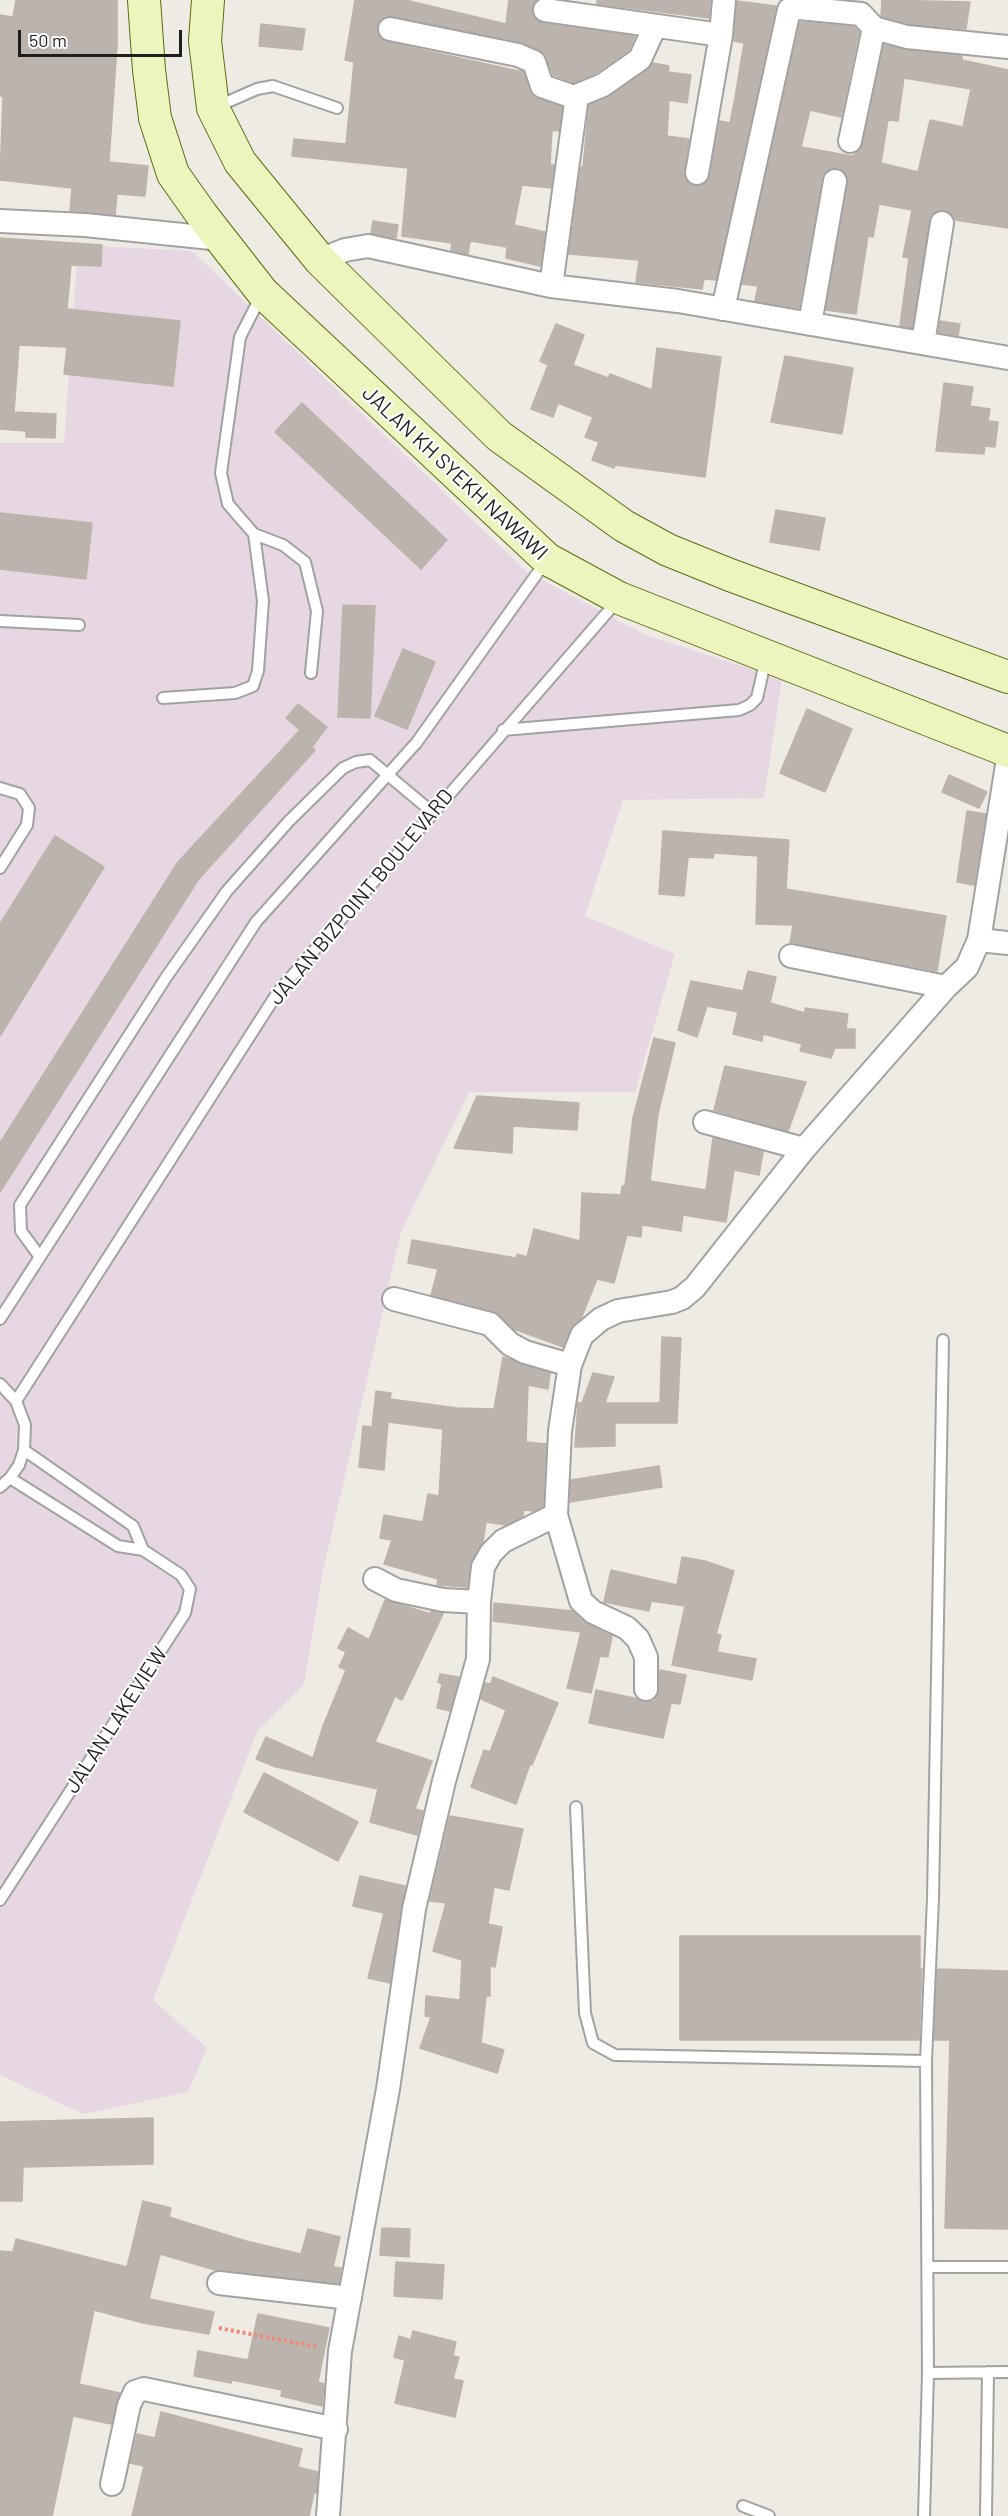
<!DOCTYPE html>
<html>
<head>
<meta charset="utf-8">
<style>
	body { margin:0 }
	#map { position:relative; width:1008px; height:2516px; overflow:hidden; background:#eeebe5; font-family:Barlow,sans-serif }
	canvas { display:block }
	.scale { position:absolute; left:18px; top:30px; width:164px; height:27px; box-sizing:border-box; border:3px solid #1e1e1e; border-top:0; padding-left:8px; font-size:18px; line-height:21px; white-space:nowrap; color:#1e1e1e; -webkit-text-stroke:4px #fff; paint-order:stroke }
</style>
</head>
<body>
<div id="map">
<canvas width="1008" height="2516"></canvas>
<div class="scale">50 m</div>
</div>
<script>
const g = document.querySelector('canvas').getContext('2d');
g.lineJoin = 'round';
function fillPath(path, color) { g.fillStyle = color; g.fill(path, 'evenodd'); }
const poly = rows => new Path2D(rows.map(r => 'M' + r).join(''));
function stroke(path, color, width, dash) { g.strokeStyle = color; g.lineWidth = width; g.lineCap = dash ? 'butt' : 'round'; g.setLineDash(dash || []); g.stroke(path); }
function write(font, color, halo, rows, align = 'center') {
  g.font = font + ' Barlow,sans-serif'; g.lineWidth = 4.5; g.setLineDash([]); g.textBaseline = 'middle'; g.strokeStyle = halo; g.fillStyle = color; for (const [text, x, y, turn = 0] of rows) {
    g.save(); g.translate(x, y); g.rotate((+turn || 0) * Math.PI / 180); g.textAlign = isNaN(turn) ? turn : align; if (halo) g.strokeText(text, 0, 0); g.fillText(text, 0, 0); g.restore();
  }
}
const industrial = poly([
	[78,245,192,251,527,572,646,635,782,679,764,798,623,800,585,916,675,954,635,1092,469,1092,401,1232,323,1571,304,1684,257,1732,153,2000,207,2048,188,2092,83,2114,0,2075,0,443,64,443]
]);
const building = poly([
	[16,0,117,0,117,46,109,162,148,166,145,196,117,194,115,215,70,211,72,188,0,180,3,96,0,96,0,15,13,17,16,0],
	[355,0,405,0,506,24,509,0,536,0,532,8,532,14,543,23,635,36,629,50,596,73,574,83,553,75,544,53,521,42,393,16,385,16,377,26,377,34,387,42,523,72,533,96,562,107,559,131,552,130,550,165,554,165,551,188,522,185,514,225,545,232,540,266,506,258,507,247,470,241,468,254,451,250,452,243,402,236,408,168,292,156,294,139,346,144,354,62,345,60,355,0],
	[597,0,710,0,709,18,597,4,597,0],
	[882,0,970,2,966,29,909,24,881,16,882,0],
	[737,1,776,6,716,280,704,279,702,289,636,282,639,260,569,254,581,167,583,167,589,105,611,96,648,70,653,63,669,66,668,72,691,75,687,103,669,100,667,136,689,139,684,171,688,183,695,186,708,181,720,121,730,123,734,103,744,43,734,41,737,1],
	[800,22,855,27,859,32,841,117,810,110,801,147,852,156,860,150,884,45,905,50,962,56,962,60,1008,70,1008,228,955,220,951,213,945,210,932,214,912,328,900,326,909,258,903,257,912,210,879,204,873,237,868,236,856,314,826,310,848,183,847,176,838,168,830,169,822,179,799,308,755,301,758,286,742,284,800,22],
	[904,78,971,89,963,127,930,120,918,172,881,163,888,120,898,121,904,78],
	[261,24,305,29,302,50,259,46,261,24],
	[373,221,398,225,396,238,371,233,373,221],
	[0,238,102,245,101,266,71,265,67,309,180,321,173,386,64,374,67,347,19,345,14,412,56,414,55,438,26,437,26,431,0,429,0,238],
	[940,321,960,324,958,336,938,332,940,321],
	[556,324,584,335,573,365,608,378,610,374,652,390,657,348,721,357,705,477,615,465,614,468,592,460,599,442,585,437,593,417,558,403,553,417,531,409,548,365,540,361,556,324],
	[785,356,853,368,842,434,771,422,785,356],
	[944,383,973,387,970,406,990,409,988,421,998,422,995,447,985,446,984,454,936,451,944,383],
	[302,403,447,540,421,569,275,432,302,403],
	[776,510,825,518,819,550,770,542,776,510],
	[0,513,92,523,86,579,0,569,0,513],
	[343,605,375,606,370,718,338,717,343,605],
	[403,649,435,662,407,729,375,716,403,649],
	[298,704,327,727,312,747,315,750,198,880,0,1192,0,1143,178,862,300,730,286,718,298,704],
	[807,709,852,729,825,792,780,773,807,709],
	[949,775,987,792,979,808,942,792,949,775],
	[967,811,986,814,974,885,957,882,967,811],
	[663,831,789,840,786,889,946,916,937,971,790,943,793,925,756,924,758,856,714,853,713,858,688,857,684,896,659,894,663,831],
	[55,836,104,867,0,1036,0,924,55,836],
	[748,971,776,977,770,1003,805,1013,805,1008,848,1014,846,1029,855,1029,855,1048,835,1048,831,1058,800,1051,802,1044,763,1034,762,1041,733,1034,738,1012,707,1006,697,1037,678,1030,691,981,743,991,748,971],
	[654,1038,675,1043,658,1114,650,1181,706,1190,713,1138,763,1152,759,1175,734,1170,726,1222,683,1215,681,1231,642,1225,641,1237,627,1235,614,1283,597,1279,581,1319,570,1330,563,1347,514,1329,493,1311,431,1295,438,1269,408,1263,412,1240,516,1258,517,1254,527,1257,534,1229,580,1241,582,1193,621,1195,622,1186,625,1186,633,1118,654,1038],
	[725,1066,806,1082,788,1131,714,1110,725,1066],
	[477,1096,579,1103,577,1130,513,1126,512,1153,454,1148,477,1096],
	[662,1337,681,1338,677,1423,615,1423,615,1446,575,1447,578,1403,582,1403,593,1373,614,1377,605,1403,660,1403,662,1337],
	[503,1357,550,1373,548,1389,528,1385,526,1442,546,1444,543,1506,534,1511,524,1510,523,1516,506,1525,486,1522,483,1542,470,1565,467,1587,437,1585,438,1579,384,1564,392,1540,380,1538,384,1515,423,1522,428,1494,439,1496,443,1429,388,1422,384,1470,359,1467,363,1426,372,1427,376,1391,391,1393,390,1399,457,1408,494,1409,503,1357],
	[659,1466,662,1487,570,1502,571,1480,659,1466],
	[682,1557,705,1561,734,1571,716,1634,721,1635,717,1652,756,1659,752,1680,672,1665,685,1606,651,1601,649,1611,604,1602,611,1570,677,1585,682,1557],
	[385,1600,431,1614,431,1611,443,1614,402,1700,395,1696,375,1742,432,1761,415,1809,423,1811,417,1835,370,1822,378,1789,276,1767,256,1759,266,1737,313,1758,323,1726,346,1670,339,1667,346,1652,338,1648,348,1628,369,1640,385,1600],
	[494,1603,572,1611,587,1624,612,1636,608,1657,600,1656,591,1693,567,1688,581,1632,493,1621,494,1603],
	[660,1670,686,1675,680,1704,671,1703,663,1738,589,1723,596,1690,653,1702,659,1690,660,1670],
	[440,1674,459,1677,450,1711,437,1708,442,1684,438,1682,440,1674],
	[493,1677,558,1703,532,1765,530,1764,516,1804,471,1787,484,1750,490,1752,506,1710,481,1699,485,1683,491,1684,493,1677],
	[264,1773,358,1822,338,1861,244,1812,264,1773],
	[450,1816,523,1829,509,1890,494,1887,488,1924,502,1927,495,1967,490,1966,490,1996,486,1996,481,2043,504,2050,497,2073,420,2048,431,2017,425,2016,426,1996,460,2000,462,1960,433,1951,446,1903,430,1901,450,1816],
	[360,1876,405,1886,390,1983,368,1978,384,1913,353,1906,360,1876],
	[680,1936,920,1936,920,1969,922,1969,919,2040,680,2040,680,1936],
	[937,1969,1008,1971,1008,2229,945,2228,950,2040,934,2040,937,1969],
	[153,2118,153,2164,23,2167,22,2201,0,2201,0,2122,153,2118],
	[143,2201,171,2208,169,2217,246,2241,301,2254,308,2229,340,2237,333,2267,341,2268,339,2283,215,2270,160,2254,149,2299,214,2312,209,2334,143,2323,94,2310,79,2384,120,2393,111,2424,73,2416,52,2516,0,2516,0,2251,13,2252,16,2239,127,2267,143,2201],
	[382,2228,410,2229,409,2257,380,2255,382,2228],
	[396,2262,444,2265,442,2299,394,2296,396,2262],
	[258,2314,329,2328,318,2382,324,2384,322,2406,281,2396,282,2390,232,2380,231,2383,194,2376,198,2351,248,2360,258,2314],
	[413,2331,456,2342,453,2356,459,2357,453,2379,463,2381,455,2417,395,2403,405,2360,394,2357,399,2336,411,2340,413,2331],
	[161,2412,302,2449,298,2467,318,2472,316,2493,314,2493,309,2516,132,2516,144,2466,130,2463,137,2434,155,2438,161,2412]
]);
const path = poly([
	[219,2328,318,2347]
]);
const service = poly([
	[216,107,257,89,273,86,337,108],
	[261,296,240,337,221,473,228,504,254,534,283,545,305,562,317,611,311,673],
	[0,621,79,625],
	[163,698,235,693,253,686,258,671,263,601,254,534],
	[503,730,739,710,750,705,757,698,766,658],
	[0,788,20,794,29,808,27,825,0,868],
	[40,1257,21,1231,20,1205,167,976,227,891,289,821,343,768,356,762,370,760,432,812],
	[0,1319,256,922,417,742,546,561],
	[0,1384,16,1401,25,1425,24,1450,19,1465,10,1478,0,1487],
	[16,1401,278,992,618,600],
	[24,1450,133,1526,143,1550],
	[576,1807,585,2013,593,2043,615,2055,926,2061],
	[0,1900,185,1613,190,1589,181,1575,143,1550,118,1546,10,1478],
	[928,2267,1008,2267],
	[928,2373,1008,2372],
	[743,2506,769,2516],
	[924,2516,928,2373,926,2061,933,1898,943,1340],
	[986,2516,988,2372]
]);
const minor = poly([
	[545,10,721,35],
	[390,29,518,55,534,62,542,86,574,97,576,103,551,286],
	[574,97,603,85,640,59,655,26],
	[850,141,874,28],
	[697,173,721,35,724,0],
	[0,221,85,225,221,239],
	[320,260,345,250,368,246,551,286,678,301,1008,358],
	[723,309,789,10,799,8,861,14,874,28,907,37,1008,47],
	[810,324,835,181],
	[923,343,942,223],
	[979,940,1008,943],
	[791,956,946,987],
	[705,1122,804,1149],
	[394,1299,490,1324,510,1344,525,1352,570,1365],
	[375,1579,396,1590,443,1600,479,1602],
	[646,1689,646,1657,638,1639,627,1628,593,1612,581,1601,556,1515,560,1431,570,1365,582,1335,601,1319,618,1311,672,1302,682,1298,695,1287,804,1149,946,987,967,967,979,940,1008,759],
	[219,2283,350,2298],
	[112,2484,129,2405,135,2392,144,2389,336,2429],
	[328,2516,340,2351,388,2089,414,1909,444,1781,478,1659,479,1602,483,1567,491,1553,503,1541,556,1515]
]);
const secondary = poly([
	[144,0,149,70,155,118,173,174,202,215,263,293,547,559,619,598,1008,751],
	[208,0,205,41,213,108,240,162,320,260,499,436,624,526,668,550,730,575,1008,677]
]);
const streetNames = [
	["JALAN KH SYEKH NAWAWI",455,473,43],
	["JALAN BIZPOINT BOULEVARD",361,897,-50],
	["JALAN LAKEVIEW",116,1720,-57]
];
fillPath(industrial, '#e6d7e3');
fillPath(building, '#bbb4ae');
stroke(building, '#beb3a8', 1.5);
stroke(service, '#a2a2a2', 14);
stroke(minor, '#a2a2a2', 26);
stroke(secondary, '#5c6c0e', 34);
stroke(path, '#ee8976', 4, [3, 3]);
stroke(service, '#fff', 10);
stroke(minor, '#fff', 22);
stroke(secondary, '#eef4bd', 32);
write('21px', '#1e1e1e', '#fff', streetNames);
</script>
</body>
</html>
